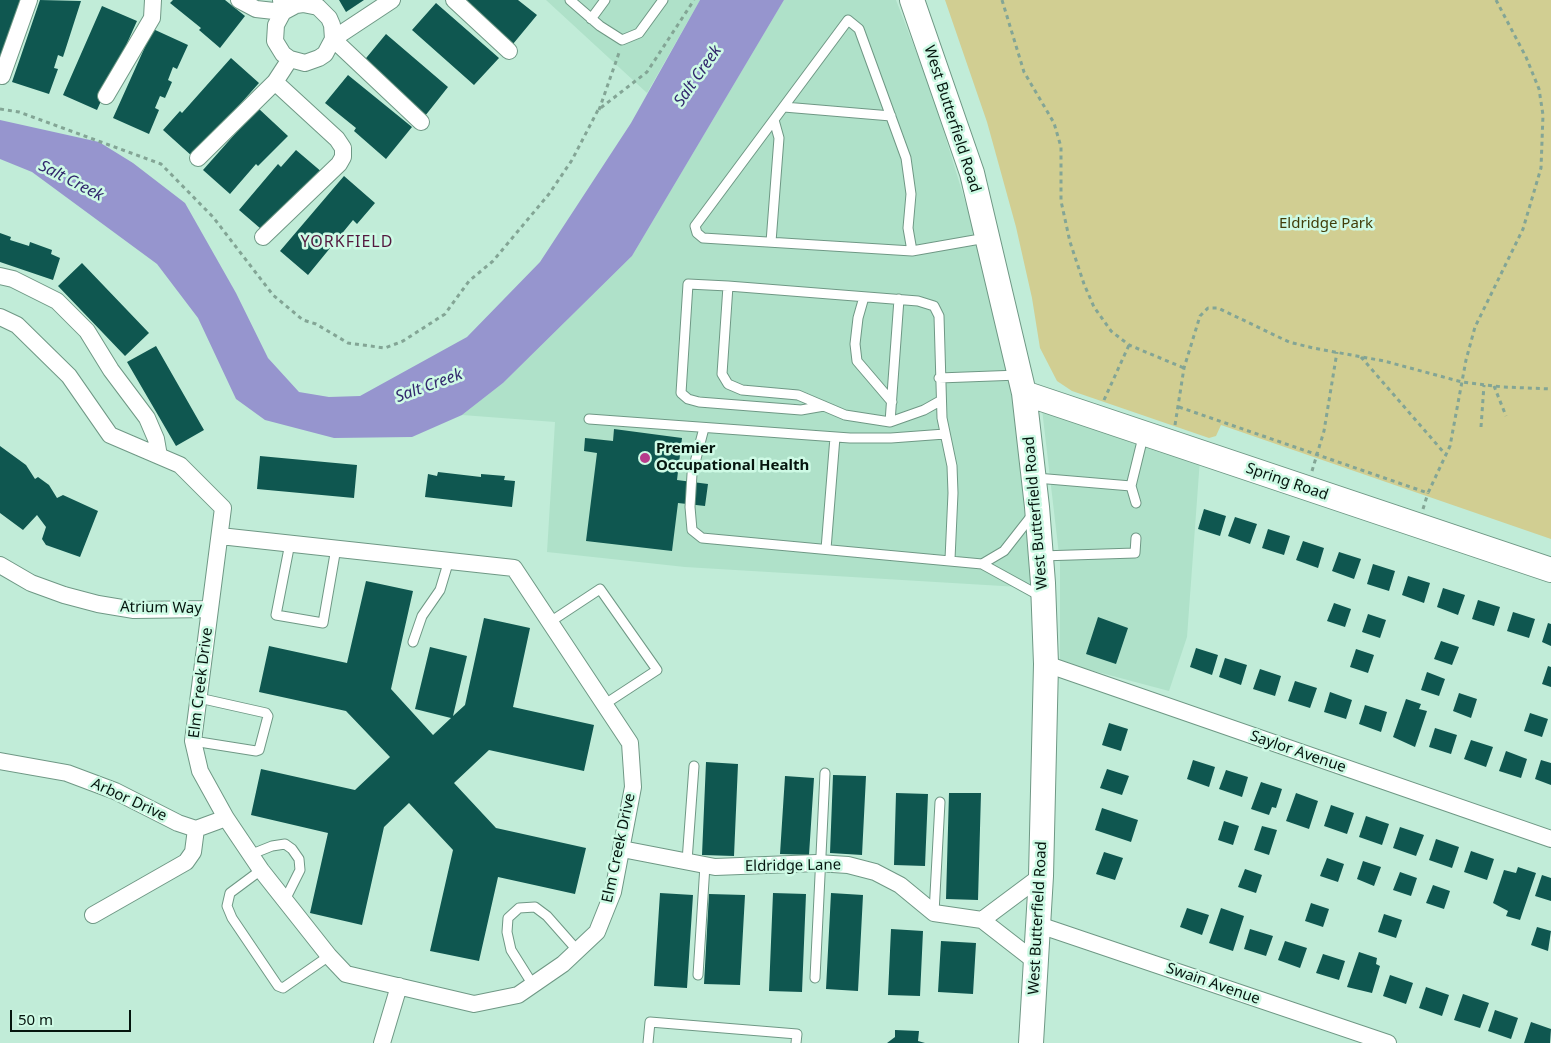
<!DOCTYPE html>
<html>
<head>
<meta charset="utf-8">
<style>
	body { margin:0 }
	#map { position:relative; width:1551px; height:1043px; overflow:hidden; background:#c1ecd8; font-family:"Noto Sans",sans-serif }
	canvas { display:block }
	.scale { position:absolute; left:10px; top:1010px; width:121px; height:22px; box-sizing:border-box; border:2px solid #05150e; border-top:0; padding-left:6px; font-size:15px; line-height:18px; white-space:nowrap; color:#05150e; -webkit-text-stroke:4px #cefae5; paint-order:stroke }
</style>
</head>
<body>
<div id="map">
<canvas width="1551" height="1043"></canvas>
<div class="scale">50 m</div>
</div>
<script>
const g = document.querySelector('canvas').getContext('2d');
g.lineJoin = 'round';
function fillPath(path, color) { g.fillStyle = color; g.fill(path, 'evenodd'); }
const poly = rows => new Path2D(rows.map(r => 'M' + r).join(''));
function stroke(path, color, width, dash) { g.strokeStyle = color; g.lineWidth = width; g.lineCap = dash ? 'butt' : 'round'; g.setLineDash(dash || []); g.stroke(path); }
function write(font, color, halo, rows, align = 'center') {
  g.font = font + ' "Noto Sans",sans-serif'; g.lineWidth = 5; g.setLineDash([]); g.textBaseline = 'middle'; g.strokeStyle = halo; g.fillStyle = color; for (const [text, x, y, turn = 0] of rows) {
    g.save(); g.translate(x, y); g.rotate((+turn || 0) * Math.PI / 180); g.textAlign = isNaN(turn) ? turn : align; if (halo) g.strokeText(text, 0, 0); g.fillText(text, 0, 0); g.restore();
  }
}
const built = poly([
	[546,0,700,0,647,93],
	[784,0,896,0,931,90,984,263,1012,392,1036,588,685,567,547,552,555,422,462,415,503,383,632,256],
	[1042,409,1200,459,1187,637,1169,691,1060,662,1060,563]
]);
const green = poly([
	[945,0,1551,0,1551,539,1221,425,1216,436,1209,438,1072,391,1057,381,1040,348,1032,298,1016,227,987,122]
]);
const water = poly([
	[700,0,784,0,632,256,503,383,462,415,412,437,334,438,265,420,236,399,198,318,157,264,32,172,0,159,0,120,99,142,133,163,185,203,236,293,268,358,299,392,329,397,360,396,467,337,540,262,631,123]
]);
const building = poly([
	[0,0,22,0,0,62],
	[40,0,81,1,63,57,58,55,54,68,58,69,49,94,12,82],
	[173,0,225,0,245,16,220,48,199,30,201,28,170,3],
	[339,0,364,0,346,12],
	[460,0,518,0,537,15,513,44],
	[436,3,499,58,474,85,412,30],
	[102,6,137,21,97,110,63,95],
	[153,29,188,45,177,69,173,67,168,80,172,82,165,98,160,96,155,108,159,110,149,134,113,118],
	[386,34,448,87,425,116,362,63],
	[231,58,259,83,193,157,163,130,180,111,182,113],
	[348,75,412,127,386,159,354,131,356,128,325,103],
	[258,108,288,136,258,166,256,164,230,194,203,170],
	[296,150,323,173,268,235,239,210,278,164,281,167],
	[344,176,375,203,357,224,353,220,308,275,280,251],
	[0,233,11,237,10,240,29,246,30,242,52,250,51,254,60,258,53,280,0,262],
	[82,263,149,333,125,356,58,286],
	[156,346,204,430,176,446,127,362],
	[614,429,682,438,677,480,708,484,705,506,678,503,672,551,586,541,597,453,584,451,585,438,613,441],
	[0,446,26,465,35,479,38,477,49,485,57,498,63,495,98,511,80,557,46,545,42,539,46,527,37,515,23,530,0,513],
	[260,456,357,465,354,498,257,489],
	[438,472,481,477,481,474,505,476,504,480,515,481,512,507,425,497,428,474,437,476],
	[1204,509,1226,516,1220,536,1198,529],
	[1235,517,1257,524,1250,544,1228,536],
	[1268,529,1290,536,1284,555,1262,548],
	[1303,541,1324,548,1318,568,1296,560],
	[1339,552,1361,559,1354,579,1332,571],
	[1373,564,1395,571,1389,591,1367,584],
	[1408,576,1430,583,1424,603,1402,595],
	[366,581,413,591,391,689,433,735,451,718,415,709,430,647,467,656,453,716,465,705,484,618,530,628,513,707,594,725,584,771,489,750,454,783,496,828,586,848,575,894,498,877,479,961,430,951,453,850,409,803,384,827,362,925,310,913,328,833,251,815,261,769,355,790,390,757,346,711,259,692,269,646,347,663],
	[1443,588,1465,595,1458,615,1437,607],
	[1478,600,1500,607,1494,626,1472,619],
	[1334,603,1351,609,1345,627,1327,621],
	[1513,612,1535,619,1529,638,1507,631],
	[1368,614,1386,620,1380,638,1362,632],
	[1098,617,1128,628,1116,664,1086,654],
	[1548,623,1551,624,1551,646,1542,642],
	[1441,641,1459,647,1452,665,1434,659],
	[1196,648,1218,655,1212,675,1190,667],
	[1356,649,1374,655,1368,673,1350,667],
	[1225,658,1247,665,1241,685,1219,677],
	[1548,666,1551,667,1551,687,1542,684],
	[1260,669,1281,676,1275,696,1253,689],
	[1427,672,1445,679,1439,696,1421,690],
	[1295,681,1317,688,1310,708,1288,701],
	[1330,692,1352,700,1346,719,1324,712],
	[1459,693,1477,699,1471,718,1453,711],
	[1406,699,1421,704,1419,709,1427,711,1415,747,1393,737],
	[1365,705,1387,712,1381,732,1359,724],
	[1530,713,1548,719,1542,737,1524,731],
	[1109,723,1128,729,1121,751,1102,745],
	[1435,728,1457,735,1451,754,1429,747],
	[1471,740,1493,747,1486,767,1464,759],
	[1506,751,1527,759,1521,778,1499,771],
	[1193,760,1215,767,1209,787,1187,779],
	[1541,760,1551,763,1551,785,1535,779],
	[706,762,738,764,734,856,702,855],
	[1107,769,1129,776,1122,795,1100,788],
	[1226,770,1248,777,1242,797,1219,789],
	[833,775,866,776,862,855,830,853],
	[785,776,814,778,809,855,780,854],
	[1261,782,1282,789,1276,808,1272,807,1269,815,1251,809],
	[896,793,928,794,925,866,894,865],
	[949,793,981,793,978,900,946,899],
	[1296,793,1318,801,1309,829,1286,821],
	[1331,805,1354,813,1347,834,1324,826],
	[1102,808,1138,820,1131,842,1095,830],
	[1366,816,1389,824,1382,845,1359,837],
	[1224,821,1239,826,1233,845,1218,840],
	[1262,826,1277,830,1269,855,1254,850],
	[1400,827,1424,835,1416,856,1393,848],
	[1436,839,1459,847,1452,868,1429,860],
	[1471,851,1494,859,1487,880,1464,872],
	[1104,852,1123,858,1115,880,1096,874],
	[1327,858,1344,864,1338,882,1320,876],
	[1363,861,1381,867,1374,886,1357,879],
	[1518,867,1536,873,1520,920,1506,916,1508,911,1493,903,1504,870,1516,873],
	[1245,869,1262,875,1256,893,1238,887],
	[1400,872,1417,878,1411,896,1393,890],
	[1542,875,1551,878,1551,901,1535,896],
	[1433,885,1450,891,1444,909,1426,903],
	[660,893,693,895,687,988,654,986],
	[773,893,806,894,802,992,769,991],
	[831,893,863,895,858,991,826,989],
	[709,894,745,895,740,985,704,984],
	[1311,903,1329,909,1323,927,1305,921],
	[1187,908,1209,915,1202,935,1180,927],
	[1221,908,1244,916,1233,951,1209,943],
	[1384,914,1402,920,1396,938,1378,932],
	[1537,927,1551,931,1548,951,1531,945],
	[891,929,923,931,920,996,888,995],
	[1250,929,1273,936,1266,956,1244,949],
	[941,941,976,943,973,994,938,992],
	[1285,941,1307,948,1300,968,1278,960],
	[1359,952,1377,958,1376,964,1380,966,1372,993,1347,987],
	[1323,954,1345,961,1339,980,1316,973],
	[1390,975,1413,983,1406,1004,1383,996],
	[1426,987,1449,995,1442,1016,1419,1008],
	[1463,994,1489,1003,1480,1028,1454,1020],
	[1495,1010,1518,1018,1511,1039,1488,1031],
	[1531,1022,1551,1029,1550,1043,1524,1043],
	[895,1030,919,1031,918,1041,925,1043,887,1043,895,1037]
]);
const path = poly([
	[1002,0,1024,72,1054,123,1061,147,1061,201,1070,242,1084,284,1094,307,1111,331,1129,345,1184,368],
	[0,109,19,112,161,164,213,217,273,295,303,320,316,324,348,343,385,348,403,341,445,314,469,281,493,261,549,194,572,160,598,110,647,72,694,0],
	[599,110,620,50],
	[1361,357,1446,455],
	[1494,386,1506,416],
	[1104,400,1129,345],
	[1179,407,1428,493,1450,446,1466,360,1475,327,1523,229,1541,168,1543,115,1539,89,1526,57,1496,0],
	[1175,425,1184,368,1200,316,1208,308,1218,308,1289,342,1313,348,1384,361,1462,382,1503,387,1551,389],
	[1481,427,1484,385],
	[1312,471,1324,431,1337,352],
	[1423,509,1428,493]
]);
const lane = poly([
	[570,0,600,26,622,40,639,33,663,0],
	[591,19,605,0],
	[784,107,891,116],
	[771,242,779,138,774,120],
	[912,251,908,228,911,194,906,158,859,29,848,20,695,226,697,233,703,238,912,251,986,238],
	[728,286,688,284,681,393,688,399,699,402,801,410,824,406],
	[864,297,858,318,855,344,857,361,892,402],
	[939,378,1019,375],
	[940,401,924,410,890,422,845,415,798,395,742,390,728,384,722,374,728,286,918,301,934,306,939,316,942,418,952,466,953,493,950,559],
	[589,419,850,438,891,438,945,434],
	[890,422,899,299],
	[704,428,692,474,690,507,692,530,702,538,982,564,1042,597],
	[1036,478,1131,486,1144,433],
	[1131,486,1136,503],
	[290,543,276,615,323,623,336,548],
	[826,549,835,437],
	[1041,556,1135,553,1136,538],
	[982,564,1004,551,1033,514],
	[550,622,600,589,657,670,605,704],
	[413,642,422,616,440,590,449,560],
	[193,741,256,751,259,750,268,716,266,713,199,698],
	[252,854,272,846,285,844,292,849,299,859,300,870,285,900],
	[687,861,694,766],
	[261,870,230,893,227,906,232,918,278,986,283,988,329,956],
	[934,913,940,802],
	[698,975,705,865],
	[815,978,825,773],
	[533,985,511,950,507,932,508,918,519,908,535,907,547,916,577,950],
	[648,1043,650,1022,797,1034,796,1043]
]);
const street = poly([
	[239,0,256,9,283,12,296,5,303,4,318,7,329,18,332,25,333,39,421,122],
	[281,0,283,12,276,25,275,41,283,54,290,59,305,63,319,58,325,54,333,39,392,0],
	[454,0,509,51],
	[2,76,29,0],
	[106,96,152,18,153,0],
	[198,158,275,82,290,59],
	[263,237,339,164,343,157,343,148,337,139,275,82],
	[0,276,13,279,57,301,87,331,111,370,147,418,156,439,159,456],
	[0,317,17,325,69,376,110,435,180,465,223,508,193,741,200,771,226,818,261,870,329,956,346,974,474,1004,518,995,563,964,597,932,613,892,633,787,630,743,514,568,220,536],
	[0,565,31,583,64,595,98,604,134,610,210,609],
	[1046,664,1551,839],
	[0,761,67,773,115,791,178,823,196,829,226,818],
	[622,849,715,867,817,863,848,865,875,872,900,885,934,913,982,920,1036,962],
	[93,915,186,862,193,852,196,829],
	[982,920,1041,876],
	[1039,925,1388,1043],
	[382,1043,399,986]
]);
const secondary = poly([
	[912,0,972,173,1024,393,1037,507,1043,583,1046,664,1041,876,1031,1043],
	[1024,393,1551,570]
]);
const markers = [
	[645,458,6,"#b73b8b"]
];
const streetNames = [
	["West Butterfield Road",952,119,72],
	["Spring Road",1287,482,19],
	["West Butterfield Road",1036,513,-95],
	["Atrium Way",161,608,1],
	["Elm Creek Drive",201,683,-83],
	["Saylor Avenue",1298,752,19],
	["Arbor Drive",129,800,25],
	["Elm Creek Drive",619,848,-78],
	["Eldridge Lane",793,866,-1],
	["West Butterfield Road",1038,918,-87],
	["Swain Avenue",1213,984,19]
];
const parkNames = [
	["Eldridge Park",1326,224]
];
const poiNames = [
	["Premier",656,449],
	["Occupational Health",656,466]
];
const waterNames = [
	["Salt Creek",698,76,-55],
	["Salt Creek",71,181,27],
	["Salt Creek",429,386,-20]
];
const neighbourhoodNames = [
	["YORKFIELD",347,242]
];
fillPath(built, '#afe1c9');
fillPath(green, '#d1ce92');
fillPath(water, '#9695ce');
fillPath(building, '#0f5750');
stroke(lane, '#6f9885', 11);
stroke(street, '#6f9885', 18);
stroke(secondary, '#6f9885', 26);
stroke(path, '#83a595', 3, [4, 4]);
stroke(lane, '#fff', 9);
stroke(street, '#fff', 16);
stroke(secondary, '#fff', 24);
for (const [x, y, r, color] of markers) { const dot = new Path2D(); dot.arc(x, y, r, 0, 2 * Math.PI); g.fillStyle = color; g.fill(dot); stroke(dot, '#cefae5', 2); }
write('15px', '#05150e', '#cefae5', streetNames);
write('15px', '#413d09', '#cefae5', parkNames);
write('bold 15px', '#05150e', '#cefae5', poiNames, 'left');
write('italic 16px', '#31276c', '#cefae5', waterNames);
g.letterSpacing = '1px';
write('16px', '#54193f', '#cefae5', neighbourhoodNames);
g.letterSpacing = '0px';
</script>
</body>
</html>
